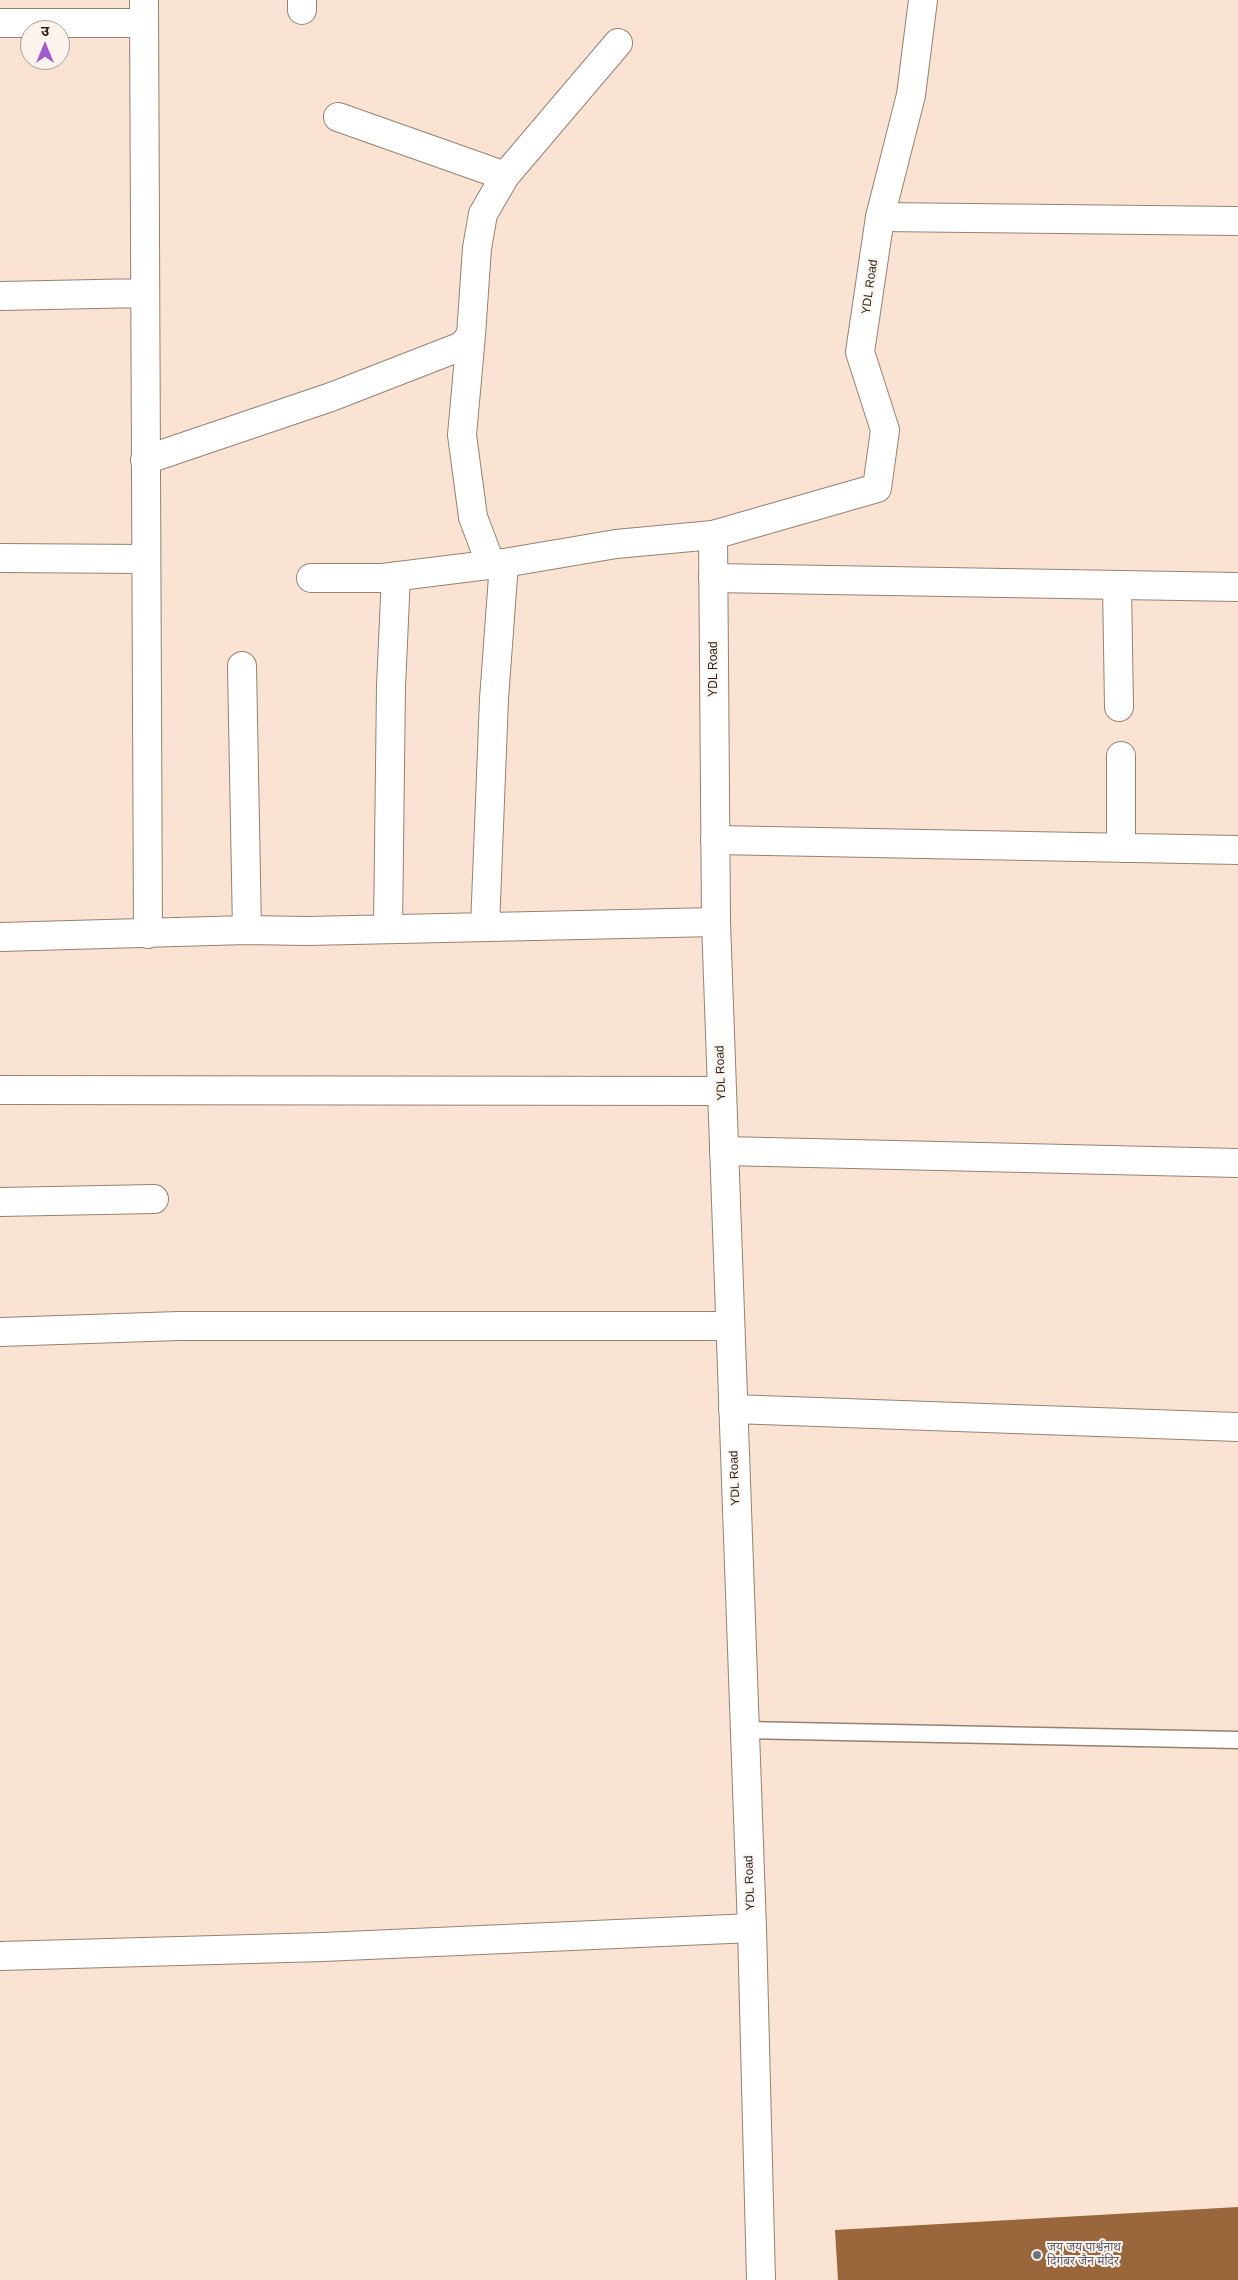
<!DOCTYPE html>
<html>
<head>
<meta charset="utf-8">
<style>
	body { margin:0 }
	#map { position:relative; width:1238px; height:2280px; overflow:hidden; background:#fae3d2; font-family:Helvetica,"Noto Sans Devanagari",sans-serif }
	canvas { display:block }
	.north { position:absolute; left:20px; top:20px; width:50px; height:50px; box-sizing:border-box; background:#fcf3ec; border:1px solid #a79e98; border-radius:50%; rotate:0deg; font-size:14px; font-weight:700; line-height:20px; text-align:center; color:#281f19 }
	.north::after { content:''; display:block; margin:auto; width:18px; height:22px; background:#a159cd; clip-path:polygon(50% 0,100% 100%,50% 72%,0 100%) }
</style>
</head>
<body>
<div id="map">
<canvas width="1238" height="2280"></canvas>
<div class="north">उ</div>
</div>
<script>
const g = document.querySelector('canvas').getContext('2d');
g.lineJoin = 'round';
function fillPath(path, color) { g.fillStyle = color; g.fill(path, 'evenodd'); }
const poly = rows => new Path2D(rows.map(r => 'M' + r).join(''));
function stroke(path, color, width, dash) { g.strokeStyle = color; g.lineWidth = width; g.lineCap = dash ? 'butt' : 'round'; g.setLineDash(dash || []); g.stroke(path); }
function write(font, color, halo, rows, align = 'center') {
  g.font = font + ' Helvetica,"Noto Sans Devanagari",sans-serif'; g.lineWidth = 4; g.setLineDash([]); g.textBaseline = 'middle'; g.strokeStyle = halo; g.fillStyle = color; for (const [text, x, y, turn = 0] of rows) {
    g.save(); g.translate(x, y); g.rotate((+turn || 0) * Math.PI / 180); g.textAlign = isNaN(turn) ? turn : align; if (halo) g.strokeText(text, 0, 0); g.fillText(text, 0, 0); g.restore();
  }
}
const building = poly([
	[1238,2207,1238,2280,838,2280,835,2230]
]);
const service = poly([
	[744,1730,1238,1740]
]);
const minor = poly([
	[144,0,148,934],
	[302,0,302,10],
	[0,23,144,23],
	[338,117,505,176],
	[880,217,1238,221],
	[0,296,144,293],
	[471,335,462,435,473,517,491,565],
	[145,460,331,397,462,346,471,335,477,248,483,214,505,176,618,43],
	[0,558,145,559],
	[311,578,383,578,504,563,616,544,713,535],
	[713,578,1238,587],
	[1117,585,1119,707],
	[242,666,247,930],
	[1121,756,1121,848],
	[715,840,1238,850],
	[485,927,494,699,504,563],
	[388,929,391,686,396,576],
	[0,937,247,930,307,931,716,922],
	[0,1090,722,1091],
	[724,1151,1238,1163],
	[0,1202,154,1199],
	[0,1332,179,1326,730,1326],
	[733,1409,1238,1427],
	[0,1956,323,1947,752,1928]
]);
const tertiary = poly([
	[761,2280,752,1928,716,922,713,535,877,488,885,430,860,352,880,217,911,95,923,0]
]);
const markers = [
	[1037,2255,5,"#6b7280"]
];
const streetNames = [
	["YDL Road",870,287,-82],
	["YDL Road",714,669,-90],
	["YDL Road",721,1073,-92],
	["YDL Road",735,1478,-92],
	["YDL Road",750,1883,-92]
];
const worshipNames = [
	["जय जय पार्श्वनाथ",1047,2248],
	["दिगंबर जैन मंदिर",1047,2262]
];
fillPath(building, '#9a663c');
stroke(service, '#968171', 19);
stroke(minor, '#968171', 30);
stroke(tertiary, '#968171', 30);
stroke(service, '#fff', 16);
stroke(minor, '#fff', 28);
stroke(tertiary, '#fff', 28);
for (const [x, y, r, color] of markers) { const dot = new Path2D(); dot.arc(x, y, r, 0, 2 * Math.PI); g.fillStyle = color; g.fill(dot); stroke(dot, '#fcf3ec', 2); }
write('12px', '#281f19', '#fcf3ec', streetNames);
write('12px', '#5b616d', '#fcf3ec', worshipNames, 'left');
</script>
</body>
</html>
